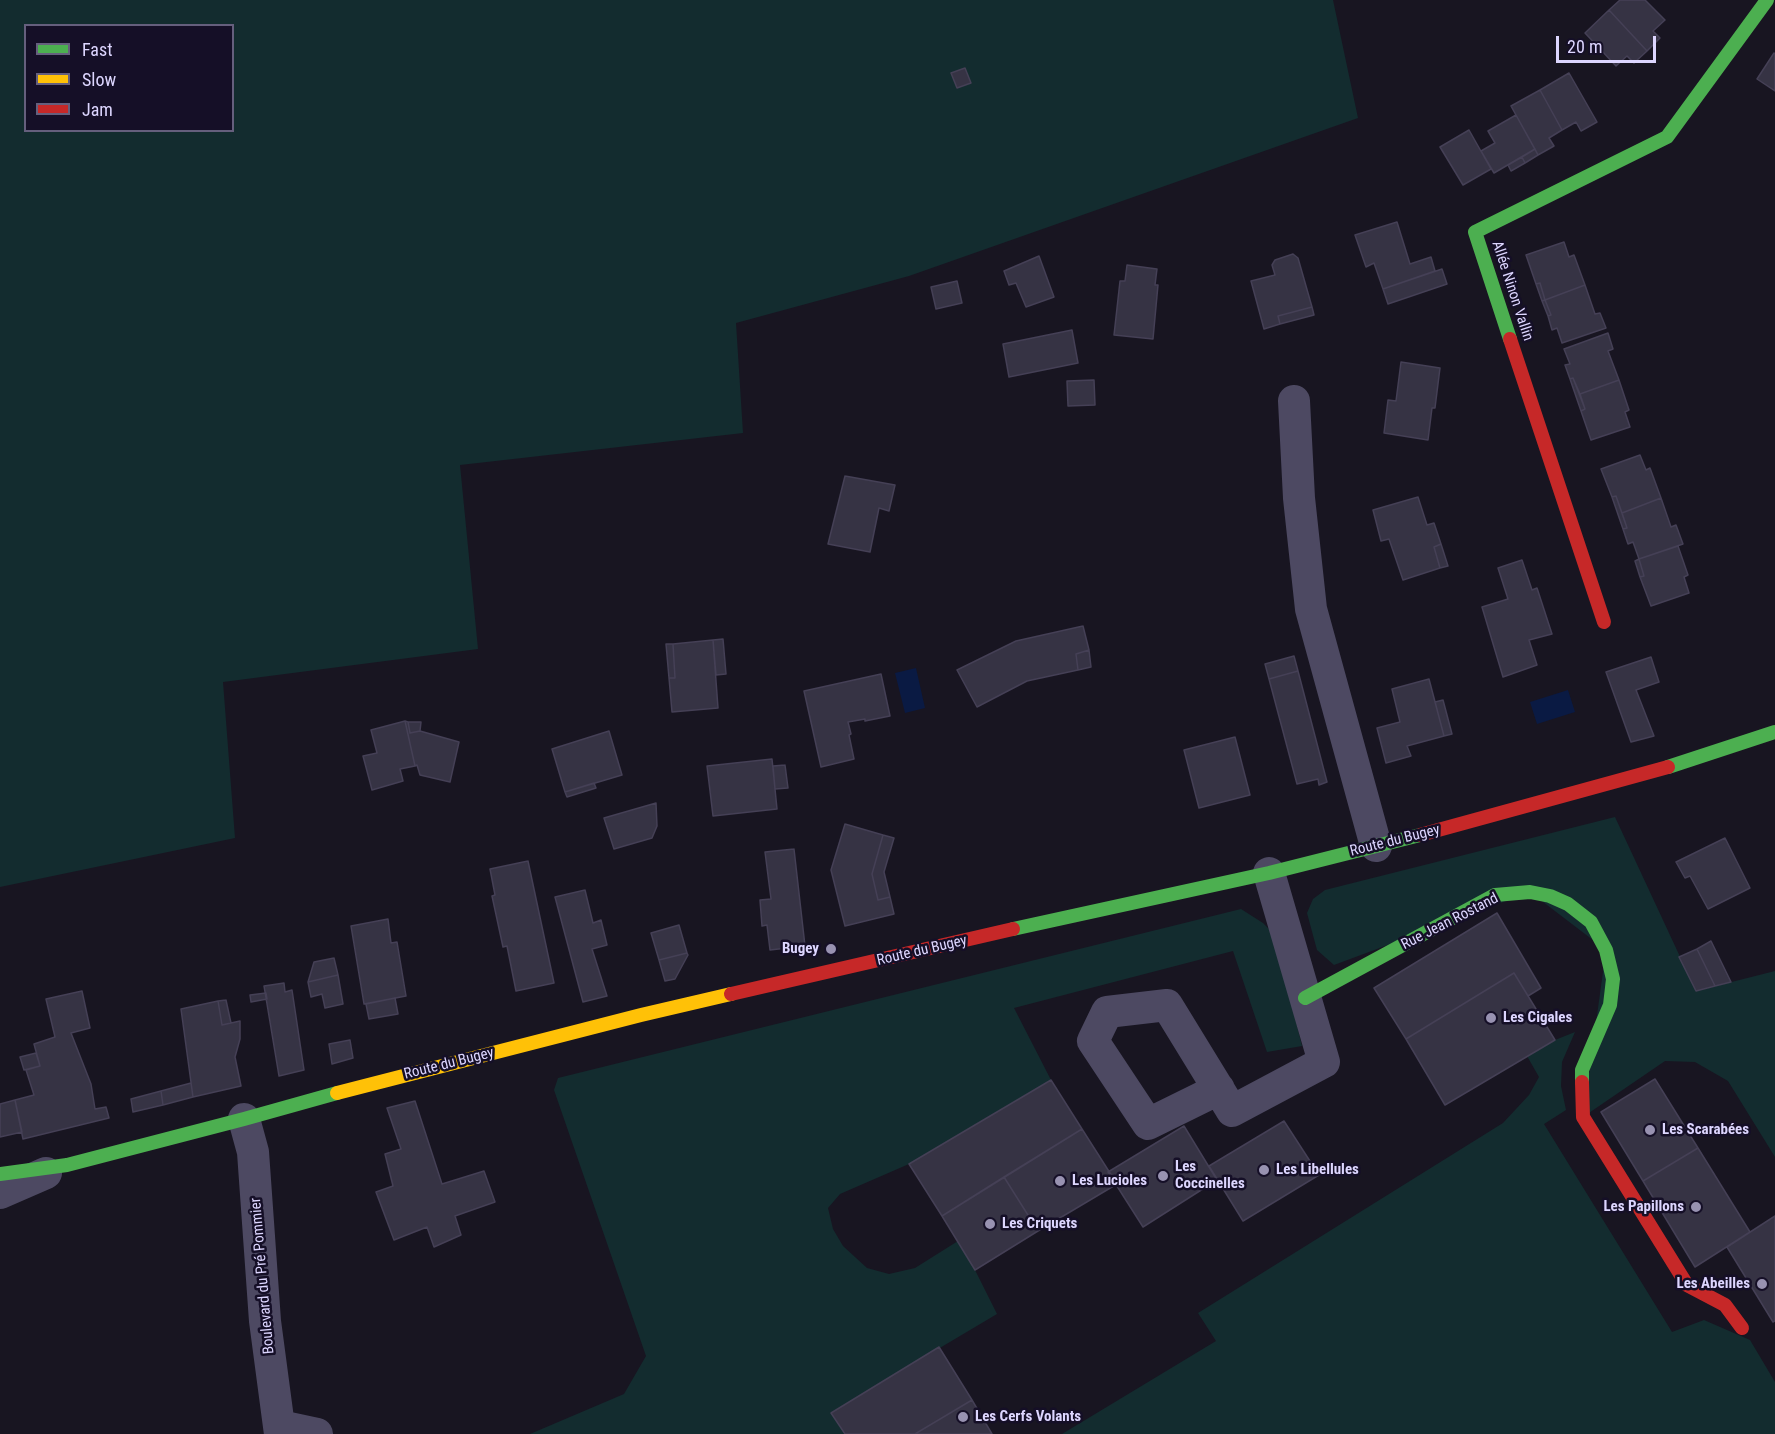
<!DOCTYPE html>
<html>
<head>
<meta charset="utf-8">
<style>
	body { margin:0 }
	#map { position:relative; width:1775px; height:1434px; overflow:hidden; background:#181521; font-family:"Roboto Condensed",sans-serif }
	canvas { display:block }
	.legend { position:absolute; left:24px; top:24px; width:210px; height:108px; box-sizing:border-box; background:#150f27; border:2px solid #655f7d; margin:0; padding:8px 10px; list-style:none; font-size:18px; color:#ddd6ff }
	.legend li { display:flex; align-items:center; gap:12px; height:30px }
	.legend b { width:30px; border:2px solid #655f7d }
	.scale { position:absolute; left:1556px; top:36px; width:100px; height:27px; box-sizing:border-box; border:3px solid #ddd6ff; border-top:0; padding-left:8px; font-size:18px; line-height:21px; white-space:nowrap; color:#ddd6ff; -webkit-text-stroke:4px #150f27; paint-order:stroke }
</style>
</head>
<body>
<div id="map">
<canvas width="1775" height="1434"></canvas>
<ul class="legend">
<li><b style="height:8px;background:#4caf50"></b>Fast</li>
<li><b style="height:8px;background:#ffc107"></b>Slow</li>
<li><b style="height:8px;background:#c62828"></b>Jam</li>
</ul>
<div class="scale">20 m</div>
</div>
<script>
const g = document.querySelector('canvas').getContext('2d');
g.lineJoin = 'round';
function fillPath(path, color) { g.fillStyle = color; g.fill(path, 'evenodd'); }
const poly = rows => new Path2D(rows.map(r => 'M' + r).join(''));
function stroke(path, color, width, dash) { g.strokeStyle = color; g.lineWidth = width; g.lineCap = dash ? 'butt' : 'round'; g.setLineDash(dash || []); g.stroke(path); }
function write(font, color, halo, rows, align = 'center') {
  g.font = font + ' "Roboto Condensed",sans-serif'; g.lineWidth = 5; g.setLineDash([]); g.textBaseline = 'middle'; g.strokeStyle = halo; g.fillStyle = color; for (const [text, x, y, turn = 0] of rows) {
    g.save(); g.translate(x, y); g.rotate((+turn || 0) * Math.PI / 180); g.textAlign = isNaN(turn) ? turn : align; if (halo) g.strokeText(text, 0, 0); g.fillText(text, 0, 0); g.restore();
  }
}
const green = poly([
	[0,0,1333,0,1358,118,909,276,736,323,743,433,460,465,478,649,223,682,235,838,0,887],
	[26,26,232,26,232,130,26,130],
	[1615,817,1696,991,1775,971,1775,1157,1728,1081,1695,1062,1665,1061,1583,1117,1606,950,1530,892,1334,965,1317,950,1307,913,1313,899,1325,890],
	[1241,909,1263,923,1275,935,1302,1046,1267,1052,1233,951,1014,1008,1051,1080,909,1164,840,1194,828,1208,833,1229,843,1246,867,1268,889,1274,915,1268,958,1241,975,1270,997,1314,832,1412,845,1434,530,1434,624,1394,646,1356,554,1090,558,1078],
	[1575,1032,1562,1062,1561,1086,1566,1110,1544,1124,1672,1332,1704,1320,1750,1340,1775,1382,1775,1434,1062,1434,1216,1341,1198,1313,1503,1123,1529,1095,1539,1077,1527,1056,1555,1040]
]);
const water = poly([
	[916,668,925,708,905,713,895,673],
	[1568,690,1575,712,1537,724,1530,702]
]);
const building = poly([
	[1620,0,1645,0,1665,20,1653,31,1660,38,1647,51,1609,10,1620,0],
	[1609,10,1647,51,1634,63,1627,56,1616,66,1585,33,1609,10],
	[1774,53,1775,54,1775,91,1757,79,1774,53],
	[965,68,971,83,957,88,951,73,965,68],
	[1569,73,1597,122,1581,131,1576,122,1562,130,1540,90,1569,73],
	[1540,90,1562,130,1549,138,1554,146,1538,155,1511,106,1540,90],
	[1516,115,1535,149,1494,173,1481,151,1495,143,1488,131,1516,115],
	[1469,130,1491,169,1463,185,1440,147,1469,130],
	[1535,149,1538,155,1525,163,1522,157,1535,149],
	[1522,157,1525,163,1511,171,1508,165,1522,157],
	[1397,222,1410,264,1431,257,1435,271,1383,289,1374,263,1366,267,1355,235,1397,222],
	[1564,242,1569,257,1574,255,1585,285,1545,300,1540,283,1536,284,1526,255,1564,242],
	[1293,254,1298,258,1312,307,1278,316,1280,324,1264,329,1251,281,1275,275,1272,265,1275,260,1293,254],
	[1039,256,1054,297,1026,307,1016,283,1009,285,1004,271,1039,256],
	[1127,265,1157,269,1155,285,1158,285,1153,339,1114,335,1120,281,1125,281,1127,265],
	[1442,269,1447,284,1388,304,1383,289,1442,269],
	[957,281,962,303,936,309,931,287,957,281],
	[1540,283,1545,300,1542,301,1536,284,1540,283],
	[1585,285,1595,314,1600,313,1606,328,1562,343,1557,328,1552,330,1548,316,1551,315,1545,300,1585,285],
	[1545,300,1551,315,1548,316,1542,301,1545,300],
	[1312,307,1314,315,1280,324,1278,316,1312,307],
	[1072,330,1078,363,1009,377,1003,344,1072,330],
	[1608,333,1613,349,1608,351,1619,380,1580,394,1573,378,1570,379,1565,365,1570,364,1564,349,1608,333],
	[1401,362,1440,368,1435,408,1432,408,1428,440,1384,433,1388,400,1396,401,1401,362],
	[1573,378,1585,409,1581,411,1570,379,1573,378],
	[1094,380,1095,405,1068,406,1067,381,1094,380],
	[1619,380,1629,410,1625,412,1630,427,1591,440,1581,411,1585,409,1580,394,1619,380],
	[1640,455,1646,470,1650,468,1661,498,1622,513,1616,496,1612,497,1601,469,1640,455],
	[845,476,895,485,889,511,879,508,870,552,828,544,845,476],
	[1616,496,1627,528,1623,529,1612,497,1616,496],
	[1418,497,1427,525,1434,523,1441,544,1434,547,1440,568,1403,580,1389,539,1381,541,1373,510,1418,497],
	[1661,498,1671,527,1676,525,1683,544,1639,559,1633,542,1628,544,1623,529,1627,528,1622,513,1661,498],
	[1441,544,1448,566,1440,568,1434,547,1441,544],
	[1678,546,1688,575,1684,577,1689,593,1651,606,1640,577,1644,576,1639,559,1678,546],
	[1639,559,1644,576,1640,577,1635,561,1639,559],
	[1522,560,1532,590,1537,588,1552,634,1529,640,1537,665,1503,677,1482,607,1508,599,1498,568,1522,560],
	[1083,626,1089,650,1076,654,1078,670,1027,681,977,707,957,670,1016,641,1083,626],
	[723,639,726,674,716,675,713,640,723,639],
	[713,640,718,708,672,712,669,678,675,678,673,644,713,640],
	[666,644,673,644,675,678,669,678,666,644],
	[1089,650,1091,667,1078,670,1076,654,1089,650],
	[1294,656,1298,671,1269,679,1265,664,1294,656],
	[1651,657,1659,682,1636,690,1654,736,1631,742,1606,672,1651,657],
	[1298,671,1327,782,1319,785,1318,779,1297,784,1269,679,1298,671],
	[881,674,890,716,865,721,865,719,848,722,851,734,849,735,854,759,821,767,804,691,881,674],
	[1429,679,1444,736,1407,746,1411,756,1386,763,1377,728,1400,722,1392,689,1429,679],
	[1443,700,1452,734,1444,736,1435,702,1443,700],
	[405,721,415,766,400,769,403,781,372,790,363,756,377,753,371,730,405,721],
	[405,721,408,722,410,733,420,731,459,742,450,782,420,775,417,765,415,766,405,721],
	[408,722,421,722,420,731,410,733,408,722],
	[609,731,622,775,565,792,552,749,609,731],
	[1235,737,1250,795,1199,808,1184,750,1235,737],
	[772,759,777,809,713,816,707,766,772,759],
	[785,765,788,788,775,789,773,766,785,765],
	[594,783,596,788,567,797,565,792,594,783],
	[656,803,657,826,652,838,614,849,604,818,656,803],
	[845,824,883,835,872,874,878,900,890,897,894,914,845,926,831,870,845,824],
	[883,835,894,838,884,872,890,897,878,900,872,874,883,835],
	[1725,838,1750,888,1708,909,1690,876,1685,878,1676,862,1725,838],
	[794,849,805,946,770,950,767,925,762,926,760,900,771,899,765,852,794,849],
	[528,861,554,983,516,991,507,946,503,947,492,896,495,895,490,869,528,861],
	[585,890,593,923,601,920,607,945,592,949,607,996,583,1002,555,897,585,890],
	[1497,913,1541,988,1528,996,1514,973,1406,1039,1374,988,1497,913],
	[388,919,391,943,397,942,406,996,364,1004,351,926,388,919],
	[679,925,687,953,659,960,651,933,679,925],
	[1711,941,1731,982,1715,986,1697,949,1711,941],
	[1697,949,1715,986,1696,991,1679,957,1697,949],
	[687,953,688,955,675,979,665,981,659,960,687,953],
	[334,958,338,975,308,982,314,962,334,958],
	[1514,973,1555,1040,1445,1105,1406,1039,1514,973],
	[338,975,343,1004,325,1008,322,994,311,997,308,982,338,975],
	[284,983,285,992,292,990,304,1070,279,1076,264,986,284,983],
	[82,991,90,1028,71,1033,91,1084,95,1109,106,1107,109,1118,23,1139,15,1100,34,1095,26,1070,40,1066,34,1044,55,1037,46,999,82,991],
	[266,993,267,999,251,1002,250,995,266,993],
	[395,998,398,1014,369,1019,366,1004,395,998],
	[226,1000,231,1023,222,1025,218,1001,226,1000],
	[218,1001,222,1025,240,1021,240,1039,235,1057,241,1086,193,1097,181,1009,218,1001],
	[350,1040,353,1058,332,1064,329,1044,350,1040],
	[36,1053,40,1066,24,1070,20,1057,36,1053],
	[1655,1079,1698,1148,1643,1181,1601,1112,1655,1079],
	[1051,1080,1082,1129,942,1216,909,1164,1051,1080],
	[191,1083,193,1097,163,1105,161,1091,191,1083],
	[161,1091,163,1105,133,1112,131,1099,161,1091],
	[15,1100,22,1132,0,1137,0,1104,15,1100],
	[415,1101,442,1184,484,1171,495,1202,455,1216,461,1235,434,1247,427,1227,394,1240,376,1192,393,1186,385,1154,401,1149,387,1108,415,1101],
	[1284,1121,1319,1175,1243,1221,1209,1166,1284,1121],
	[1184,1126,1217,1180,1143,1227,1108,1172,1184,1126],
	[1082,1129,1117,1184,1038,1231,1004,1177,1082,1129],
	[1698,1148,1750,1232,1695,1267,1643,1181,1698,1148],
	[1004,1177,1038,1231,975,1270,942,1216,1004,1177],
	[1775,1216,1775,1321,1773,1322,1727,1247,1775,1216],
	[939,1347,972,1400,915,1434,845,1434,831,1413,939,1347],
	[972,1400,992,1434,915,1434,972,1400]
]);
const street = poly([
	[1294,401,1299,498,1311,609,1376,846],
	[1219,1089,1148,1124,1093,1041,1107,1012,1167,1005,1232,1111,1324,1062,1269,873],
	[244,1119,253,1152,265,1321,280,1434],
	[0,1193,46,1173],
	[280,1427,289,1428,317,1434]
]);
const fast = poly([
	[1510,339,1475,232,1667,137,1767,0],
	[1668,767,1775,732],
	[1013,929,1269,873,1420,835],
	[1305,998,1495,895,1530,892,1550,896,1568,904,1591,922,1606,950,1613,979,1610,1005,1582,1070,1582,1082],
	[0,1174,67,1165,244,1119,337,1093]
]);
const slow = poly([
	[337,1093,641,1015,731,994]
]);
const jam = poly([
	[1510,339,1604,622],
	[1420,835,1668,767],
	[731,994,1013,929],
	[1582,1082,1583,1117,1687,1285,1725,1305,1742,1328]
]);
const markers = [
	[831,949,6,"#9892b1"],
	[1491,1018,6,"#9892b1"],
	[1650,1130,6,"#9892b1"],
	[1264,1170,6,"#9892b1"],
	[1163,1176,6,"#9892b1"],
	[1060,1181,6,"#9892b1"],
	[1696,1207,6,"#9892b1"],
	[990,1224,6,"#9892b1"],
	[1762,1284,6,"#9892b1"],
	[963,1417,6,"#9892b1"]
];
const streetNames = [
	["Allée Ninon Vallin",1512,291,72],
	["Route du Bugey",1395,841,-14],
	["Rue Jean Rostand",1450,922,-27],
	["Route du Bugey",922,951,-13],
	["Route du Bugey",449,1064,-14],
	["Boulevard du Pré Pommier",263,1276,-95]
];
const poiNames = [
	["Bugey",819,949,"right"],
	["Les Cigales",1503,1018],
	["Les Scarabées",1662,1130],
	["Les",1175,1167],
	["Coccinelles",1175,1184],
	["Les Libellules",1276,1170],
	["Les Lucioles",1072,1181],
	["Les Papillons",1684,1207,"right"],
	["Les Criquets",1002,1224],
	["Les Abeilles",1750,1284,"right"],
	["Les Cerfs Volants",975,1417]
];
fillPath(green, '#132c2f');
fillPath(water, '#0a1a43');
fillPath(building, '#363344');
stroke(building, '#454056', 1.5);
stroke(street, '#4d4962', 32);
stroke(fast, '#4caf50', 14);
stroke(slow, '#ffc107', 14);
stroke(jam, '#c62828', 14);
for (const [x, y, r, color] of markers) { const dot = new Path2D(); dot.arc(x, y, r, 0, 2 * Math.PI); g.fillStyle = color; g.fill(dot); stroke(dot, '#150f27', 2); }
write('15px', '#ddd6ff', '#150f27', streetNames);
write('bold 15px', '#ddd6ff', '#150f27', poiNames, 'left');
</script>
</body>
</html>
